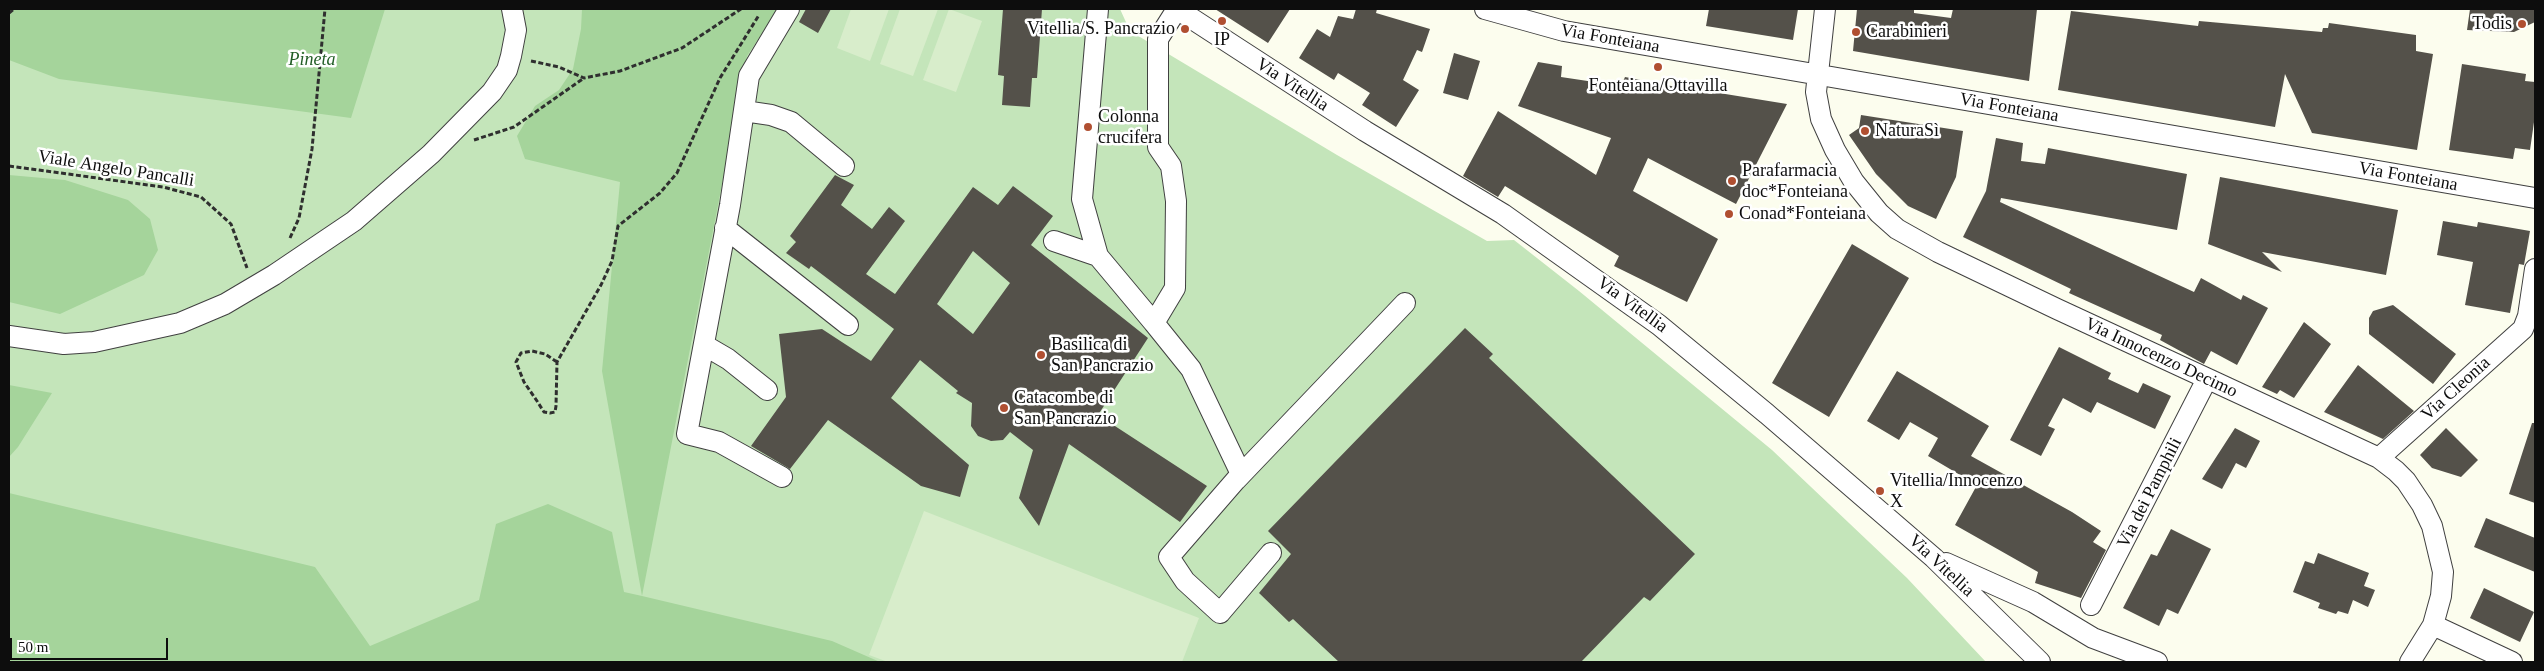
<!DOCTYPE html>
<html>
<head>
<meta charset="utf-8">
<style>
	body { margin:0 }
	#map { position:relative; width:2544px; height:671px; overflow:hidden; background:#fcfdee; font-family:Georgia,serif }
	canvas { display:block }
	.frame { position:absolute; inset:0; border:10px solid #0d0d0d; pointer-events:none }
	.scale { position:absolute; left:10px; top:638px; width:158px; height:22px; box-sizing:border-box; border:2px solid #0d0d0d; border-top:0; padding-left:6px; font-size:15px; line-height:18px; white-space:nowrap; color:#0d0d0d; -webkit-text-stroke:4px #fff; paint-order:stroke }
</style>
</head>
<body>
<div id="map">
<canvas width="2544" height="671"></canvas>
<div class="frame"></div>
<div class="scale">50 m</div>
</div>
<script>
const g = document.querySelector('canvas').getContext('2d');
g.lineJoin = 'round';
function fillPath(path, color) { g.fillStyle = color; g.fill(path, 'evenodd'); }
const poly = rows => new Path2D(rows.map(r => 'M' + r).join(''));
function stroke(path, color, width, dash) { g.strokeStyle = color; g.lineWidth = width; g.lineCap = dash ? 'butt' : 'round'; g.setLineDash(dash || []); g.stroke(path); }
function write(font, color, halo, rows, align = 'center') {
  g.font = font + ' Georgia,serif'; g.lineWidth = 5; g.setLineDash([]); g.textBaseline = 'middle'; g.strokeStyle = halo; g.fillStyle = color; for (const [text, x, y, turn = 0] of rows) {
    g.save(); g.translate(x, y); g.rotate((+turn || 0) * Math.PI / 180); g.textAlign = isNaN(turn) ? turn : align; if (halo) g.strokeText(text, 0, 0); g.fillText(text, 0, 0); g.restore();
  }
}
const green = poly([
	[9,9,1120,9,1130,31,1337,155,1487,241,1514,240,1579,291,1772,450,1907,578,1986,662,9,662]
]);
const forest = poly([
	[9,9,385,9,351,118,59,79,9,60],
	[582,9,778,9,747,56,642,596,832,641,880,662,9,662,9,493,315,567,370,646,479,600,496,524,548,504,612,532,624,592,642,596,602,371,620,182,525,159,517,136,535,106,559,90,573,69,581,29],
	[9,175,65,180,128,200,150,219,158,250,144,275,60,314,9,302],
	[9,385,52,393,18,447,9,457]
]);
const pitch = poly([
	[851,9,889,9,870,61,837,48],
	[900,9,938,9,913,76,880,64],
	[949,9,982,21,956,92,923,80],
	[924,511,1199,618,1182,662,888,662,869,655]
]);
const building = poly([
	[806,9,831,9,818,33,799,22],
	[1003,9,1042,9,1037,78,1032,78,1030,107,1002,105,1004,76,998,75],
	[1215,9,1290,9,1268,43],
	[1356,9,1377,9,1376,13,1430,29,1422,52,1417,50,1403,80,1419,90,1396,127,1362,105,1370,93,1338,73,1334,80,1299,58,1317,29,1330,37,1338,16,1353,19],
	[1709,9,1798,9,1793,40,1706,26],
	[1857,9,1914,9,1914,13,1951,18,1953,9,2037,9,2029,81,1853,51],
	[2470,9,2535,9,2535,22,2514,32,2467,30],
	[2071,11,2198,26,2199,21,2322,32,2323,28,2328,28,2329,23,2416,35,2416,51,2433,54,2417,150,2312,133,2285,74,2275,127,2058,90],
	[1454,53,1480,61,1468,100,1443,93],
	[1538,62,1562,66,1561,77,1621,86,1625,77,1712,94,1713,92,1787,104,1736,204,1648,158,1633,191,1718,239,1687,302,1614,266,1619,256,1505,186,1498,197,1463,176,1498,111,1596,175,1611,138,1518,106],
	[2462,64,2526,74,2525,81,2535,82,2535,115,2530,150,2515,148,2513,159,2449,150],
	[1861,115,1963,131,1956,177,1936,219,1908,206,1876,174,1849,135,1859,128],
	[1996,138,2023,143,2021,161,2045,164,2048,148,2187,174,2177,230,2001,198,2000,202,2194,292,2201,278,2241,300,2243,295,2268,308,2237,365,2211,351,2204,364,2160,340,2162,335,2069,293,2071,289,1963,237,1986,191],
	[835,175,854,185,841,205,872,229,889,207,905,221,866,274,895,294,973,187,998,205,1013,186,1053,216,1031,245,1148,338,1098,415,1207,486,1180,522,1069,444,1039,526,1019,498,1033,450,1010,432,1003,440,991,441,978,436,971,426,972,403,956,393,958,391,920,360,891,398,969,465,960,497,921,486,828,420,790,469,751,446,786,397,779,334,822,329,871,361,894,329,811,266,809,269,786,253,796,242,790,236],
	[973,251,1010,283,973,334,937,304],
	[2220,177,2398,210,2386,275,2262,252,2282,272,2208,244],
	[2443,221,2477,227,2478,222,2530,231,2524,265,2519,264,2510,313,2465,305,2473,262,2437,255],
	[1852,244,1909,278,1829,417,1772,383],
	[2393,305,2456,354,2433,384,2369,334,2369,318,2373,311],
	[2304,322,2331,344,2294,398,2280,390,2277,394,2262,387],
	[1465,328,1493,354,1489,358,1695,554,1650,601,1644,597,1581,662,1339,662,1293,619,1289,622,1259,593,1291,554,1268,531],
	[2059,347,2111,373,2108,379,2138,393,2143,383,2171,396,2155,429,2097,402,2091,413,2063,398,2048,426,2055,429,2041,456,2010,440],
	[2358,365,2414,411,2383,439,2324,412],
	[1897,371,1989,426,1971,456,2072,512,2101,531,2093,542,2106,550,2081,598,2035,583,2038,572,1955,525,1977,485,1928,456,1938,438,1910,422,1899,440,1867,421],
	[2532,423,2535,423,2535,503,2509,494],
	[2235,428,2260,441,2246,468,2236,463,2222,489,2202,479],
	[2446,428,2478,460,2461,477,2432,468,2420,455],
	[2486,518,2535,538,2535,572,2474,547],
	[2171,529,2211,549,2178,614,2167,609,2159,626,2123,608,2151,554,2157,556],
	[2318,553,2369,573,2364,586,2375,590,2368,607,2353,600,2348,614,2338,611,2336,614,2318,608,2320,603,2293,592,2305,561,2314,564],
	[2484,588,2534,612,2520,642,2470,618]
]);
const path = poly([
	[9,13,14,9],
	[531,61,559,67,584,78,620,71,682,48,741,9],
	[474,140,514,127,584,78],
	[9,166,163,187,201,197,231,224,247,268],
	[290,238,299,218,312,149,325,9],
	[557,362,545,354,532,351,521,353,516,362,524,382,537,401,544,412,550,413,555,412,556,406,557,362,601,285,612,261,618,226,660,193,677,173,720,78,759,15]
]);
const minor = poly([
	[1177,9,1365,131,1503,214,1659,325,1767,414,1934,558,2040,662],
	[1177,9,1158,39,1158,147,1171,166,1176,201,1175,288,1154,323,1191,369,1241,474,1169,557,1185,581,1220,613,1271,553],
	[1485,9,1564,31,2535,198],
	[1825,9,1816,92,1821,119,1835,150,1854,182,1879,213,1897,229,1938,252,2057,309,2379,458,2396,471,2406,481,2422,505,2432,526,2443,572,2441,596,2433,625,2410,662],
	[744,111,771,115,791,122,844,166],
	[725,228,848,325],
	[1054,241,1098,256,1154,323],
	[1098,256,1082,199,1098,9],
	[2535,269,2528,316,2535,317],
	[9,336,64,344,94,342,180,323,225,304,274,275,354,221,431,154,492,92,507,70,511,56,516,30,512,9],
	[704,345,728,359,767,390],
	[2379,458,2523,329,2528,316],
	[782,477,719,442,687,434,730,205,749,76,789,9],
	[1236,480,1405,303],
	[1946,563,2033,602,2093,638,2157,662],
	[2091,605,2207,379],
	[2433,625,2512,662]
]);
const markers = [
	[1222,21,5,"#b04f31"],
	[2522,24,5,"#b04f31"],
	[1185,29,5,"#b04f31"],
	[1856,32,5,"#b04f31"],
	[1658,67,5,"#b04f31"],
	[1088,127,5,"#b04f31"],
	[1865,131,5,"#b04f31"],
	[1732,181,5,"#b04f31"],
	[1729,214,5,"#b04f31"],
	[1041,355,5,"#b04f31"],
	[1004,408,5,"#b04f31"],
	[1880,491,5,"#b04f31"]
];
const poiNames = [
	["Todis",2512,24,"right"],
	["Vitellia/S. Pancrazio",1175,29,"right"],
	["Carabinieri",1866,32],
	["IP",1222,40,"center"],
	["Fonteiana/Ottavilla",1658,86,"center"],
	["Colonna",1098,117],
	["crucifera",1098,138],
	["NaturaSì",1875,131],
	["Parafarmacia",1742,171],
	["doc*Fonteiana",1742,192],
	["Conad*Fonteiana",1739,214],
	["Basilica di",1051,345],
	["San Pancrazio",1051,366],
	["Catacombe di",1014,398],
	["San Pancrazio",1014,419],
	["Vitellia/Innocenzo",1890,481],
	["X",1890,502]
];
const streetNames = [
	["Via Fonteiana",1610,39,10],
	["Via Vitellia",1292,85,33],
	["Via Fonteiana",2009,108,10],
	["Viale Angelo Pancalli",116,169,9],
	["Via Fonteiana",2408,177,10],
	["Via Vitellia",1632,305,36],
	["Via Innocenzo Decimo",2161,358,25],
	["Via Cleonia",2456,389,-42],
	["Via dei Pamphili",2150,493,-63],
	["Via Vitellia",1941,566,43]
];
const parkNames = [
	["Pineta",312,60]
];
fillPath(green, '#c4e5ba');
fillPath(forest, '#a5d49b');
fillPath(pitch, '#d8edcb');
fillPath(building, '#54514a');
stroke(minor, '#404040', 22);
stroke(path, '#2f2f2f', 3, [5, 2.5]);
stroke(minor, '#fff', 20);
for (const [x, y, r, color] of markers) { const dot = new Path2D(); dot.arc(x, y, r, 0, 2 * Math.PI); g.fillStyle = color; g.fill(dot); stroke(dot, '#fff', 2); }
write('18px', '#0d0d0d', '#fff', poiNames, 'left');
write('18px', '#0d0d0d', '#fff', streetNames);
write('italic 18px', '#235e27', '#fff', parkNames);
</script>
</body>
</html>
